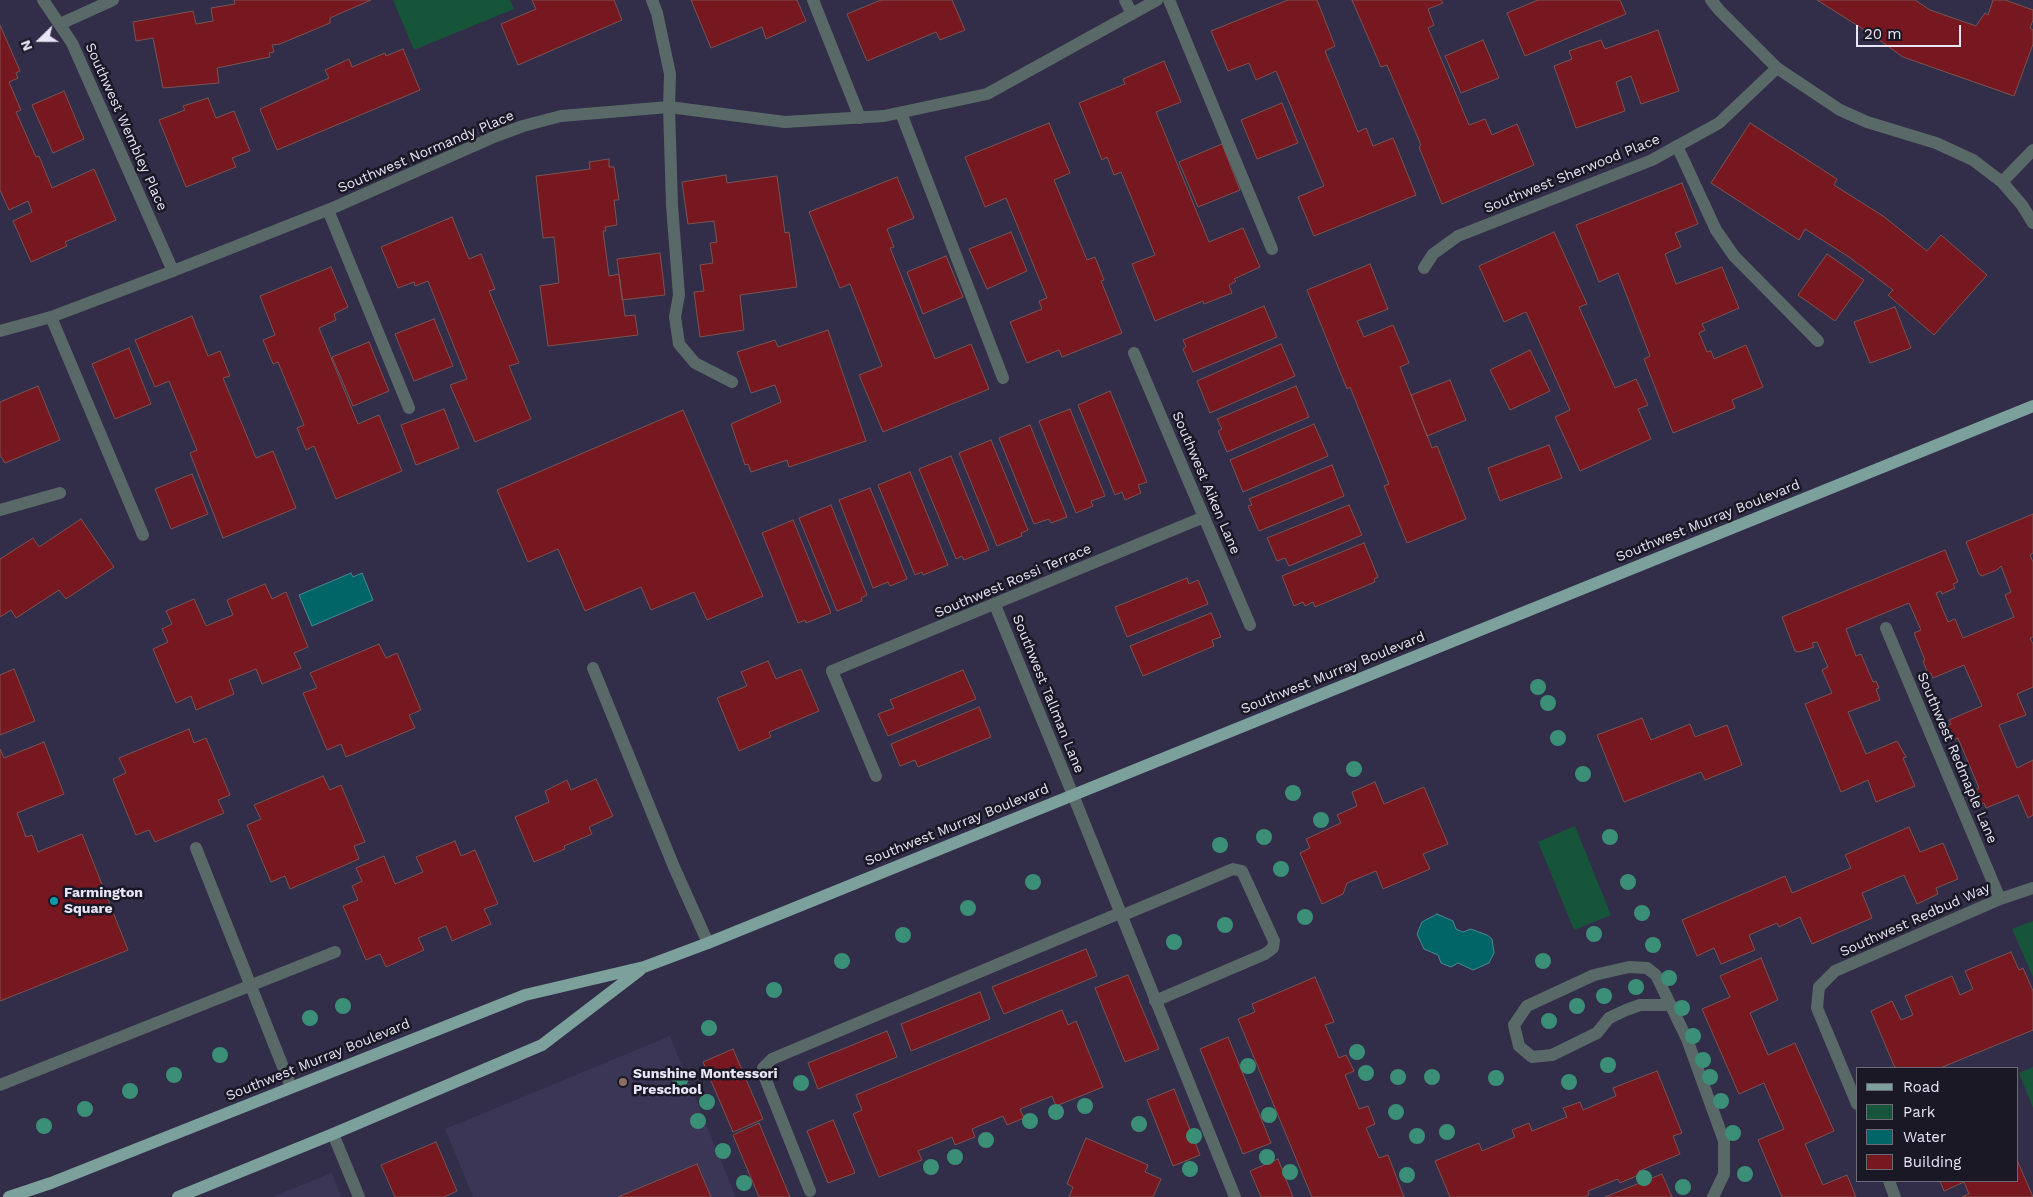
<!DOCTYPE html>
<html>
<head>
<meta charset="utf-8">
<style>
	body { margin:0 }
	#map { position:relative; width:2033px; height:1197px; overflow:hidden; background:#322d48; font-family:"Work Sans",sans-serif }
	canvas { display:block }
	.legend { position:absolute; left:1856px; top:1067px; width:162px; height:115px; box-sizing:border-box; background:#191824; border:1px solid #6b6a78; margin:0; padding:6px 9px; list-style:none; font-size:15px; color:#e7e5f6 }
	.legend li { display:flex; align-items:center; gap:10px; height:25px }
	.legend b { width:25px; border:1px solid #6b6a78 }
	.north { position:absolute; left:15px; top:15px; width:50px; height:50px; -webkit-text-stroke:4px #191824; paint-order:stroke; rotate:248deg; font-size:14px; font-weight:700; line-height:20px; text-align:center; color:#e7e5f6 }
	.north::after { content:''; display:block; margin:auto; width:18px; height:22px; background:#e7e5f6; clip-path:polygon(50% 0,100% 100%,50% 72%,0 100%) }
	.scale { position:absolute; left:1856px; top:25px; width:105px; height:22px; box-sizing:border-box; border:2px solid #e7e5f6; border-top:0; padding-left:6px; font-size:15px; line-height:18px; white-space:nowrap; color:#e7e5f6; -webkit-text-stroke:4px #191824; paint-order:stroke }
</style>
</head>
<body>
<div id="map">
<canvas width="2033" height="1197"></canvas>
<ul class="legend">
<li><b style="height:6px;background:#7ca09c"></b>Road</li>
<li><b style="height:14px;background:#16553a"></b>Park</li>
<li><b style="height:14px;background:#016568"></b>Water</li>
<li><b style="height:14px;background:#771720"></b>Building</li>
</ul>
<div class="north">N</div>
<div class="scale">20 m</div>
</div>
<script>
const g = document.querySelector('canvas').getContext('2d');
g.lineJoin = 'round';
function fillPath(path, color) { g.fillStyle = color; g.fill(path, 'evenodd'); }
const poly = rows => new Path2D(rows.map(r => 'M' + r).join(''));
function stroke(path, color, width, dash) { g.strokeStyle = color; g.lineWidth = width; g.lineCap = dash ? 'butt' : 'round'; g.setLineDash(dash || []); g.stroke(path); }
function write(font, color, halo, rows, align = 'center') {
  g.font = font + ' "Work Sans",sans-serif'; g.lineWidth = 5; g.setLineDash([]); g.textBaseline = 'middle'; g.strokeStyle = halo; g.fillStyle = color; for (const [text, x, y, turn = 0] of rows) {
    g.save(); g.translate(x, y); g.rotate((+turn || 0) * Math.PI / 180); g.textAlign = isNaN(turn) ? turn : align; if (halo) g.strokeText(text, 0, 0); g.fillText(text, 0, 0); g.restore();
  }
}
const built = poly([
	[670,1036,736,1197,473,1197,445,1129],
	[332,1173,341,1197,272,1197,331,1173]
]);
const green = poly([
	[393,0,510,0,514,9,414,50],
	[1575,826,1611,915,1574,930,1538,842],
	[2033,921,2033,977,2012,929],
	[2033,1067,2033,1108,2019,1073]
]);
const water = poly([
	[351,573,353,577,362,573,373,600,312,626,299,595,351,573],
	[1437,914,1453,921,1456,929,1463,932,1471,929,1487,935,1492,939,1494,953,1489,963,1473,970,1458,963,1451,967,1441,963,1438,955,1424,949,1417,934,1422,922,1437,914]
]);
const building = poly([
	[234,0,371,0,330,18,330,23,280,44,272,45,274,52,269,53,270,57,217,68,219,83,163,88,153,38,136,41,133,22,193,11,196,24,213,21,211,8,235,4,234,0],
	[532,0,614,0,622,20,518,65,501,24,536,9,532,0],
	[691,0,797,0,806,21,766,39,762,27,711,48,691,0],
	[881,0,952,0,965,30,940,40,936,32,867,61,847,14,881,0],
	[1288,0,1317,0,1335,46,1325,51,1358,132,1366,128,1373,146,1393,138,1416,195,1314,236,1298,197,1324,186,1276,71,1256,80,1249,63,1228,71,1211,31,1288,0],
	[1352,0,1441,0,1443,3,1428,9,1434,25,1428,28,1469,125,1485,119,1492,135,1517,124,1534,165,1442,204,1419,147,1421,145,1387,65,1381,67,1352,0],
	[1538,0,1620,0,1626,14,1525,56,1507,13,1538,0],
	[1817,0,1915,0,1930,10,1976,26,1985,13,1988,15,1993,0,2005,0,2033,10,2033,20,2030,28,2033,30,2033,44,2014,96,1903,57,1871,34,1817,0],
	[0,25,20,71,16,73,18,78,9,82,21,110,16,112,36,157,39,156,52,188,94,169,116,220,65,242,67,246,31,262,13,221,32,212,28,201,9,210,0,190,0,25],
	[1658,30,1679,91,1641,104,1631,76,1616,82,1625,111,1576,128,1554,66,1572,59,1569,51,1601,40,1605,49,1658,30],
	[1483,40,1499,78,1461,93,1445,56,1483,40],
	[403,49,420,90,277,150,260,109,329,78,325,70,349,59,352,67,385,53,386,56,403,49],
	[1164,61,1181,102,1156,112,1209,242,1243,228,1260,267,1234,279,1236,281,1229,285,1232,293,1204,304,1203,301,1155,321,1132,264,1155,255,1121,172,1114,175,1107,157,1102,160,1079,103,1125,84,1123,79,1164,61],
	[64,91,84,139,53,153,32,105,64,91],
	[208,98,216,118,234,111,250,151,232,158,236,167,186,187,159,120,185,110,183,106,208,98],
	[1282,103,1298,143,1257,159,1241,120,1282,103],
	[1049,123,1070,173,1054,180,1087,260,1095,257,1104,280,1101,281,1122,333,1062,357,1059,350,1027,363,1010,322,1042,309,1039,301,1047,298,1006,198,985,207,965,157,1049,123],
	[1750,123,1837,179,1834,185,1883,216,1927,251,1941,235,1987,275,1934,335,1888,295,1893,290,1849,257,1805,229,1799,240,1711,183,1750,123],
	[1222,144,1240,190,1198,207,1179,162,1222,144],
	[609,159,609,167,614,167,619,200,614,200,617,225,605,227,606,231,603,231,609,276,619,274,625,316,635,315,638,335,548,346,540,286,559,283,554,237,543,238,536,176,590,169,589,162,609,159],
	[726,175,727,183,777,176,785,233,789,232,797,287,740,295,744,330,700,337,694,292,704,291,700,265,713,263,710,243,717,242,714,221,688,224,682,182,726,175],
	[897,177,914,218,887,229,894,247,890,248,935,359,971,344,989,389,883,432,859,375,882,366,850,284,840,288,809,212,897,177],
	[1682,183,1698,224,1675,233,1681,247,1665,254,1676,284,1722,267,1739,308,1702,324,1705,330,1699,333,1707,352,1711,351,1714,359,1746,345,1763,387,1732,400,1735,408,1673,433,1644,359,1650,356,1618,273,1599,282,1576,225,1682,183],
	[452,217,469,259,481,254,495,289,489,291,519,363,509,366,531,419,475,442,450,385,467,379,428,281,415,286,414,282,398,288,381,247,452,217],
	[1011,232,1027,271,987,289,969,249,1011,232],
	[1554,232,1587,304,1579,307,1615,388,1636,379,1648,405,1638,409,1651,439,1580,471,1555,417,1570,410,1526,312,1504,322,1479,266,1554,232],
	[660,253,665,295,622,300,617,259,660,253],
	[1827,254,1864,280,1835,321,1798,295,1827,254],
	[946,256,963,297,923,314,907,272,946,256],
	[1370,264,1388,309,1357,321,1364,337,1393,325,1409,363,1400,367,1432,448,1437,446,1466,519,1407,543,1384,486,1389,484,1350,387,1347,389,1307,290,1370,264],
	[331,267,348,307,334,314,336,320,319,328,358,424,379,415,402,471,336,499,314,446,306,450,297,428,304,425,278,362,273,364,263,340,275,335,260,296,331,267],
	[1264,306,1277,337,1193,372,1183,349,1186,347,1183,340,1264,306],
	[1895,307,1911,348,1870,363,1854,322,1895,307],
	[192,316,208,356,220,351,230,376,223,378,256,458,273,451,296,508,223,538,190,453,197,450,169,381,155,387,135,340,192,316],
	[434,319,453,366,414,381,395,334,434,319],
	[828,330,866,441,789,467,787,460,751,472,748,464,745,465,731,424,781,402,775,385,751,393,737,352,775,340,778,347,828,330],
	[369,342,389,391,353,406,332,357,369,342],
	[1281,344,1295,376,1210,413,1197,381,1281,344],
	[129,348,151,404,115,419,92,364,129,348],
	[1530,350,1550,391,1510,410,1490,370,1530,350],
	[1450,380,1466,420,1427,436,1411,395,1450,380],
	[38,386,60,440,5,463,0,455,0,402,38,386],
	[1296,386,1309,417,1227,452,1218,431,1222,429,1217,419,1296,386],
	[1110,391,1147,482,1138,485,1141,493,1125,500,1122,492,1115,495,1078,405,1110,391],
	[444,409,459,448,416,465,401,425,444,409],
	[1070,409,1105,496,1091,501,1093,506,1076,513,1039,421,1070,409],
	[683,410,763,596,707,620,694,592,651,610,641,587,585,611,558,549,528,562,497,490,683,410],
	[1314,424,1328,456,1243,492,1230,460,1314,424],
	[1030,425,1067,517,1051,523,1049,519,1034,524,999,438,1030,425],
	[991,440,1028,530,1021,533,1022,536,997,546,959,453,991,440],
	[1549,445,1562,478,1500,501,1488,468,1549,445],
	[951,456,989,550,964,560,962,556,956,559,919,469,951,456],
	[1332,465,1344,496,1259,531,1248,506,1252,505,1249,499,1332,465],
	[910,472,948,565,923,575,922,572,915,575,878,485,910,472],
	[192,474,208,514,171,529,155,489,192,474],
	[870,488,907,579,890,586,888,582,873,588,839,500,870,488],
	[831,505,867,595,861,598,862,601,837,611,799,518,831,505],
	[1349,505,1362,535,1289,566,1285,558,1277,561,1267,538,1349,505],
	[2033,514,2033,553,2030,555,2033,562,2033,637,2030,638,2033,644,2033,687,2017,694,2026,715,1999,725,2017,768,2033,760,2033,815,2028,818,2018,795,1986,808,1984,803,1981,804,1976,790,1979,788,1958,738,1954,740,1948,725,1951,724,1949,720,1982,706,1964,665,1933,678,1931,673,1928,674,1923,661,1925,660,1914,633,1921,630,1909,603,1846,629,1856,656,1861,654,1873,682,1876,681,1879,688,1876,689,1880,700,1848,712,1866,754,1897,741,1906,757,1903,758,1915,786,1876,802,1868,780,1841,792,1805,704,1832,693,1822,670,1828,667,1817,642,1812,643,1814,647,1799,652,1795,651,1782,617,1945,550,1958,582,1953,584,1955,588,1942,594,1941,591,1936,593,1948,622,1955,619,1963,638,2014,617,2005,595,2011,592,2001,566,1997,570,1982,576,1979,574,1966,542,2033,514],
	[81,519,114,567,66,599,59,590,16,618,11,610,0,617,0,559,33,538,39,547,81,519],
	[793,520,831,613,806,623,805,620,798,623,762,533,793,520],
	[1364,543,1378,577,1374,579,1375,582,1315,607,1313,602,1305,606,1303,602,1294,606,1282,576,1364,543],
	[1187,578,1189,584,1198,580,1208,604,1127,637,1115,607,1187,578],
	[265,584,272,599,286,592,308,647,294,653,301,668,262,684,256,669,229,680,234,694,196,710,191,696,176,703,153,649,168,642,162,629,172,624,166,611,194,599,206,626,233,615,227,600,265,584],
	[1211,613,1221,637,1212,640,1214,646,1143,676,1130,646,1211,613],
	[379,644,386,658,397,653,421,710,409,715,415,728,346,757,341,744,327,750,303,693,317,688,310,673,379,644],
	[768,661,776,679,801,669,819,711,769,732,771,737,739,751,717,698,747,686,741,672,768,661],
	[14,669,35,721,0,735,0,675,14,669],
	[963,670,976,699,888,736,878,714,894,708,890,700,963,670],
	[979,707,991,737,918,767,915,760,900,766,891,744,979,707],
	[1642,718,1651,740,1690,724,1695,737,1727,725,1742,765,1705,780,1701,772,1624,802,1597,735,1642,718],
	[189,729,194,743,206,738,230,795,218,800,224,813,155,842,149,830,136,835,113,779,126,773,119,758,189,729],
	[44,742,64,794,17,813,26,837,32,835,38,852,82,834,128,950,0,1001,0,749,4,758,44,742],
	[323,776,330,790,341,785,365,842,354,846,359,859,290,889,285,876,271,882,247,825,261,819,254,805,323,776],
	[596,779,613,816,589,827,592,834,564,846,565,849,534,862,515,817,549,802,545,791,567,780,571,790,596,779],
	[1375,782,1384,804,1424,787,1448,844,1423,854,1430,869,1383,889,1376,871,1347,883,1343,894,1322,904,1300,853,1310,848,1306,839,1341,823,1337,815,1357,806,1352,792,1375,782],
	[1909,827,1920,852,1943,843,1958,879,1936,888,1938,894,1917,904,1904,875,1862,893,1872,918,1812,944,1800,917,1779,927,1777,923,1749,935,1755,950,1721,964,1714,948,1697,956,1682,920,1785,876,1792,893,1851,868,1845,855,1909,827],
	[455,841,461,856,475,850,498,904,484,909,491,924,452,941,446,926,418,938,424,950,386,967,380,954,366,960,343,906,358,900,352,886,362,881,356,868,384,856,395,884,423,872,416,857,455,841],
	[1086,949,1097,976,1004,1014,992,987,1086,949],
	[2011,952,2019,970,2023,968,2033,991,2033,1030,1940,1068,1895,1068,1871,1011,1892,1001,1901,1020,1913,1015,1905,996,1952,976,1960,995,1973,989,1965,971,2011,952],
	[1761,958,1778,1000,1750,1013,1768,1055,1795,1043,1834,1131,1805,1144,1823,1185,1847,1175,1856,1197,1782,1197,1758,1140,1784,1129,1764,1083,1739,1094,1702,1009,1730,997,1720,976,1761,958],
	[1128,975,1159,1049,1125,1062,1095,988,1128,975],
	[1315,977,1334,1022,1325,1025,1339,1058,1346,1055,1354,1071,1345,1075,1359,1109,1368,1106,1375,1124,1366,1128,1379,1158,1388,1155,1404,1197,1312,1197,1238,1019,1255,1012,1252,1004,1315,977],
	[980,992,990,1019,911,1051,901,1024,980,992],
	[1062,1010,1068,1025,1076,1021,1103,1087,1056,1106,1052,1096,1020,1109,1024,1118,1007,1125,1003,1116,972,1129,975,1137,955,1145,952,1137,918,1151,922,1160,879,1177,853,1114,862,1110,856,1095,1062,1010],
	[887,1031,897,1057,818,1089,808,1063,887,1031],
	[1228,1037,1271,1143,1243,1154,1200,1049,1228,1037],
	[733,1049,763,1119,733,1132,703,1062,733,1049],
	[1657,1071,1682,1133,1673,1136,1680,1154,1639,1171,1641,1174,1620,1183,1618,1179,1588,1191,1589,1195,1584,1197,1450,1197,1435,1161,1479,1143,1482,1151,1515,1137,1512,1130,1529,1123,1532,1131,1567,1117,1563,1108,1580,1102,1583,1110,1616,1096,1613,1088,1657,1071],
	[1174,1089,1200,1155,1173,1166,1147,1100,1174,1089],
	[833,1120,855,1173,828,1183,807,1131,833,1120],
	[759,1123,790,1197,759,1197,733,1135,759,1123],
	[1086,1138,1148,1165,1145,1172,1161,1179,1153,1197,1069,1197,1073,1187,1067,1184,1086,1138],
	[436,1142,457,1191,444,1197,395,1197,381,1165,436,1142],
	[1278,1159,1293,1197,1261,1197,1250,1171,1278,1159],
	[2017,1160,2033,1197,1962,1197,1969,1194,1964,1182,1944,1191,1940,1181,2017,1181,2017,1160],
	[697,1164,711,1197,618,1197,697,1164],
	[1662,1174,1672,1197,1605,1197,1662,1174]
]);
const lane = poly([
	[813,0,860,118],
	[1125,0,1132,14],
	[1169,0,1272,249],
	[60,24,113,0],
	[669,107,672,206,679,295,675,317,679,344,695,363,732,382],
	[901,113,1003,378],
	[1677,146,1716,230,1734,256,1818,341],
	[328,210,409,408],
	[51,317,143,535],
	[0,510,60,493],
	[593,668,674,867,708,943],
	[832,671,876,776],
	[1073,795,1235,1197],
	[196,848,291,1087],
	[1121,916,1233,869,1242,871,1274,941,1273,948,1265,954,1155,1001],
	[1671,1005,1640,1005,1626,1010,1609,1018,1597,1033,1552,1055,1532,1057,1519,1046,1514,1025,1527,1006,1594,975,1629,967,1647,968,1656,975,1687,1039,1724,1141,1724,1174,1713,1197],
	[0,1085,335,952],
	[333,1134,359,1197],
	[810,1191,765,1078,763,1068,772,1059,1120,913]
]);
const street = poly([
	[43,0,72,43,173,271],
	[652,0,657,13,670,74,669,107],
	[1711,0,1719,10,1777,68,1840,110,1867,122,1936,143,1973,160,2002,182,2022,205,2033,223],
	[2002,182,2033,150],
	[1424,268,1433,254,1458,236,1652,160,1719,123,1777,68],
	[0,331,51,317,173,271,335,207,496,136,523,126,561,116,669,107,785,122,884,116,987,94,1157,0],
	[1134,353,1250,625],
	[995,605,1073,795],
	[1886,628,2000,899],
	[832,671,1204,517],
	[1857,1104,1817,1008,1819,987,1835,971,2000,899,2033,888],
	[1889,1181,1895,1197]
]);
const primary = poly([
	[9,1197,51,1183,525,995,644,967,708,943,2033,406],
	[178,1197,333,1134,542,1045,640,970]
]);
const trees = [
	[1538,687],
	[1548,703],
	[1558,738],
	[1354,769],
	[1583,774],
	[1293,793],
	[1321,820],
	[1264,837],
	[1610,837],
	[1220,845],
	[1281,869],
	[1033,882],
	[1628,882],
	[968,908],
	[1642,913],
	[1305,917],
	[1225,925],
	[1594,934],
	[903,935],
	[1174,942],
	[1653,945],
	[842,961],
	[1543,961],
	[1669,978],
	[1636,987],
	[774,990],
	[1604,996],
	[343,1006],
	[1577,1006],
	[1682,1008],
	[310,1018],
	[1549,1021],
	[709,1028],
	[1693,1036],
	[1357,1052],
	[220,1055],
	[1703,1060],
	[1608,1065],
	[1248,1066],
	[1366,1073],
	[174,1075],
	[1398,1077],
	[1432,1077],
	[1710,1077],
	[1496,1078],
	[680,1080],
	[1569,1082],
	[801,1083],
	[130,1091],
	[1721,1101],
	[707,1102],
	[1085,1106],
	[85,1109],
	[1056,1112],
	[1396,1112],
	[1269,1115],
	[698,1121],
	[1030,1121],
	[1139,1124],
	[44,1126],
	[1447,1132],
	[1733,1133],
	[1194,1136],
	[1417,1136],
	[986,1140],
	[723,1151],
	[955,1157],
	[1267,1157],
	[931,1167],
	[1190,1169],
	[1290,1172],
	[1745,1174],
	[1407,1175],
	[1644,1178],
	[744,1183],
	[1683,1187]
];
const markers = [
	[54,901,5,"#0f9aa8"],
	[623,1082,5,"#8d6e63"]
];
const streetNames = [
	["Southwest Wembley Place",126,127,66],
	["Southwest Normandy Place",426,152,-23],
	["Southwest Sherwood Place",1572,174,-22],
	["Southwest Aiken Lane",1206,483,67],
	["Southwest Murray Boulevard",1708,521,-22],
	["Southwest Rossi Terrace",1013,581,-23],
	["Southwest Murray Boulevard",1333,673,-22],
	["Southwest Tallman Lane",1048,694,68],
	["Southwest Redmaple Lane",1957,758,67],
	["Southwest Murray Boulevard",957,825,-22],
	["Southwest Redbud Way",1915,920,-24],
	["Southwest Murray Boulevard",318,1060,-22]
];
const poiNames = [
	["Farmington",64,893],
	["Square",64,909],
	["Sunshine Montessori",633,1074],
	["Preschool",633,1090]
];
fillPath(built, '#3b3556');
fillPath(green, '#16553a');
fillPath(water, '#016568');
stroke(water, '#468b93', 1);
fillPath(building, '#771720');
stroke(building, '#785553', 1);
stroke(lane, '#586967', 12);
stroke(street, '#586967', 12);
stroke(primary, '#7ca09c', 12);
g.fillStyle = '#3b8f77';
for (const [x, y] of trees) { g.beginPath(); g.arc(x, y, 8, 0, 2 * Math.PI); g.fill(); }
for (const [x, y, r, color] of markers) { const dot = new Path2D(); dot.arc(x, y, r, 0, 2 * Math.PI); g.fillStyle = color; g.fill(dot); stroke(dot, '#191824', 2); }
write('14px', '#e7e5f6', '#191824', streetNames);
write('bold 14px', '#e7e5f6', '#191824', poiNames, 'left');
</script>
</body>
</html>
